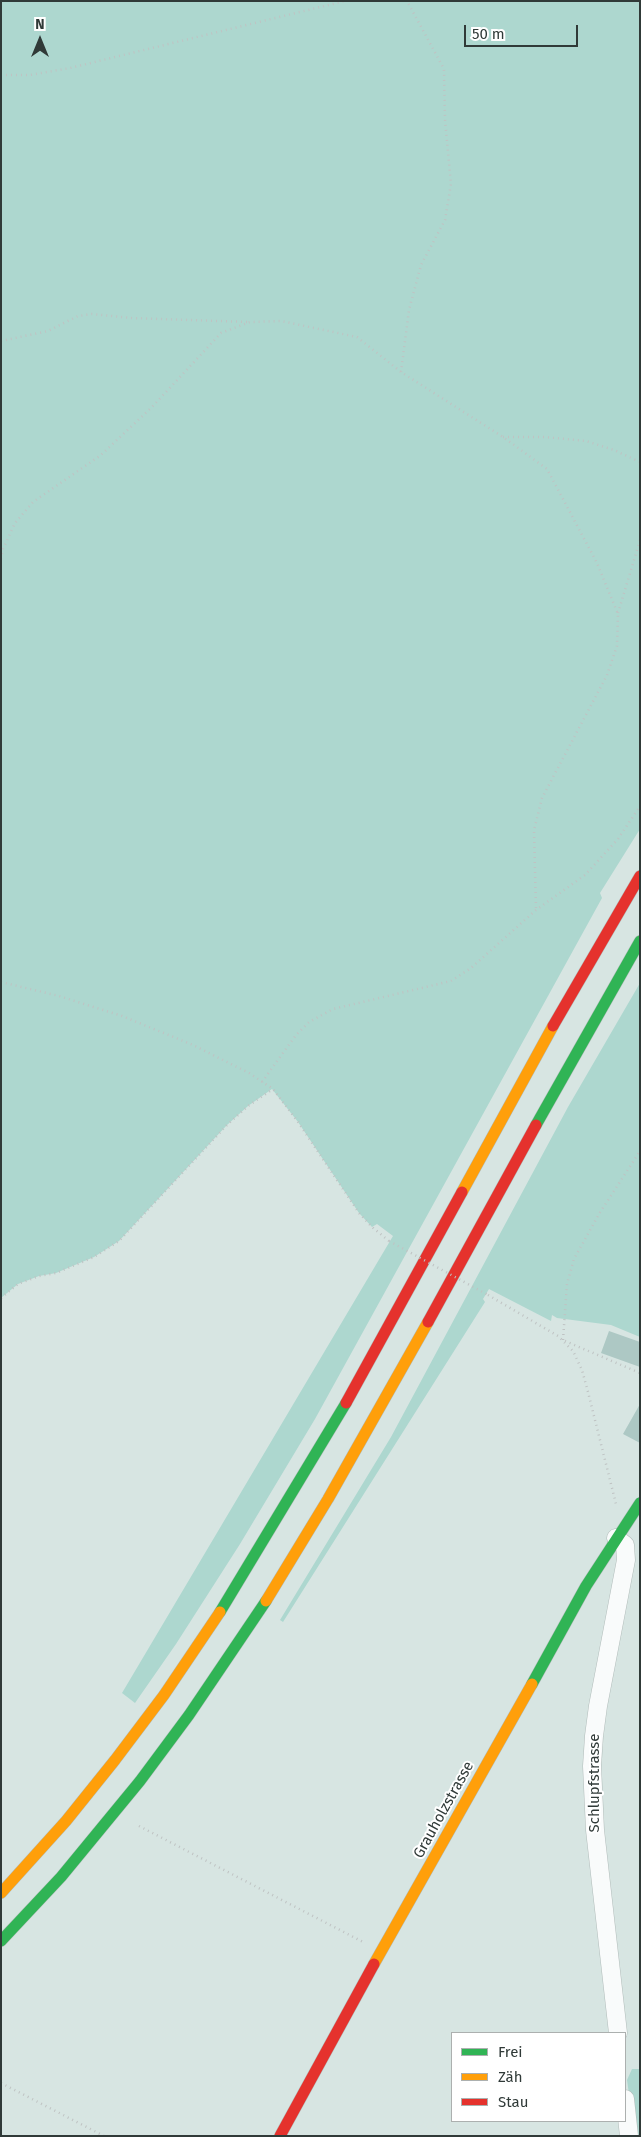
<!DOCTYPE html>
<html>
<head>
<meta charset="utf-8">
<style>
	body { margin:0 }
	#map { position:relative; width:641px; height:2137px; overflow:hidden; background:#d7e5e2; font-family:"Fira Sans",sans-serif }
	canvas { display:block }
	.frame { position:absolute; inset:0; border:2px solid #303a38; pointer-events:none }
	.legend { position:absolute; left:451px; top:2032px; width:175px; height:90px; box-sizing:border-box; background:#fff; border:1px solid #acb0af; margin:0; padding:6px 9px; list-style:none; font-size:15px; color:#303a38 }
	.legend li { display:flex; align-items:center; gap:10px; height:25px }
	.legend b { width:25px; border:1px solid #acb0af }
	.north { position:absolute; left:15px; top:15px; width:50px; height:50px; -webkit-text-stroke:4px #fff; paint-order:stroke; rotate:0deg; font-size:14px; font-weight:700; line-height:20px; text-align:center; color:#303a38 }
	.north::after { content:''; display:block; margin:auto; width:18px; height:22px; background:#303a38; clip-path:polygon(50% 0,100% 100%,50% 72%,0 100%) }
	.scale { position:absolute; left:464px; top:25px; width:114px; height:22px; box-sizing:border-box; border:2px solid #303a38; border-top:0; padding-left:6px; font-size:15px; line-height:18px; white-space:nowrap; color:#303a38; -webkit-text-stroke:4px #fff; paint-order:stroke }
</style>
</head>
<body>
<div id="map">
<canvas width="641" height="2137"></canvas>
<div class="frame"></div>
<ul class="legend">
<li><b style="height:6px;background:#30b455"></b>Frei</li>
<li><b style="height:6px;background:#ff9f0a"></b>Zäh</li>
<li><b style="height:6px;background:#e5322d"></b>Stau</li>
</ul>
<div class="north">N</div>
<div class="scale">50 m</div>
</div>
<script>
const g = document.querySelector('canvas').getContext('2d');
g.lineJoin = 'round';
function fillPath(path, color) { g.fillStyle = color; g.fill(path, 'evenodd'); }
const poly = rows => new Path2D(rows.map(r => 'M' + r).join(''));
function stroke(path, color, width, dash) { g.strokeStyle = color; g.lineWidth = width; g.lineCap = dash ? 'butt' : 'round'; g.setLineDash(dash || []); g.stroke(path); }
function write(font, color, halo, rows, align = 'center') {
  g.font = font + ' "Fira Sans",sans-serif'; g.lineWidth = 4; g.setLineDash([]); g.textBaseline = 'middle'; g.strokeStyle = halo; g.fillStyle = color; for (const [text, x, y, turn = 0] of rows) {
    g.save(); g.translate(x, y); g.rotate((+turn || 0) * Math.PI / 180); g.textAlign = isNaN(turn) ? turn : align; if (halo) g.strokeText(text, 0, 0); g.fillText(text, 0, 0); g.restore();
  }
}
const green = poly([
	[1,1,640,1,640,829,600,893,602,898,315,1419,240,1544,176,1644,135,1703,122,1693,393,1236,377,1224,372,1227,359,1213,298,1122,272,1089,248,1106,227,1125,119,1241,94,1257,56,1273,39,1276,18,1284,1,1298],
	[640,983,640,1337,611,1325,557,1318,552,1315,551,1321,489,1289,483,1299,485,1302,283,1622,280,1620,391,1437,568,1107],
	[632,2069,640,2069,640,2136,635,2136,627,2080]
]);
const building = poly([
	[609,1331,640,1342,640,1367,601,1353],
	[640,1404,640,1443,623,1434]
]);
const path = poly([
	[1,75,30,75,70,68,345,1],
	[1,341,48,331,78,316,92,314,131,318,249,322],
	[401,372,409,310,421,265,445,220,451,184,445,120,444,69,407,1],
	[503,437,545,437,586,441,614,450,640,462],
	[1,559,3,549,15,523,33,502,101,455,152,407,221,333,250,322,281,321,357,337,401,372,503,437,547,469,597,563,618,614,617,646,607,675,542,798,534,830,536,910],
	[618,613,640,540],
	[1,982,59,996,122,1016,193,1045,249,1073,273,1089,298,1122,359,1213,372,1227,389,1241],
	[262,1082,296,1035,309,1022,333,1009,451,981,471,968,536,910,585,875,618,839,640,806],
	[488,1295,558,1336,573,1351,582,1370,588,1392,616,1504],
	[1,1298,18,1284,39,1276,56,1273,94,1257,119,1241,227,1125,248,1106,273,1089],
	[563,1340,567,1284,574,1259,599,1214,640,1151],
	[565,1341,640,1373],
	[139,1826,365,1943],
	[1,2083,104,2136]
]);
const street = poly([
	[616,1538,625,1545,626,1560,598,1706,594,1736,592,1766,595,1830,618,2033],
	[625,2099,629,2136]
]);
const fast = poly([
	[536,1125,640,941],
	[220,1612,346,1403],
	[532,1684,586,1586,640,1503],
	[1,1941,61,1877,140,1781,189,1715,266,1601]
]);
const slow = poly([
	[462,1192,553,1026],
	[266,1601,328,1499,428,1322],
	[1,1893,66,1821,115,1760,164,1695,220,1612],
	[374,1964,532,1684]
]);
const jam = poly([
	[553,1026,640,876],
	[428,1322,536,1125],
	[346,1403,462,1192],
	[280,2136,374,1964]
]);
const pathBridge = poly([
	[389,1241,488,1295]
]);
const streetNames = [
	["Schlupfstrasse",595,1783,-90],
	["Grauholzstrasse",444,1810,-61]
];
fillPath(green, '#add7cf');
fillPath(building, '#adc8c4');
stroke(street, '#b0bbb9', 19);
stroke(fast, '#b0bbb9', 12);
stroke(slow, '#b0bbb9', 12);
stroke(jam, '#b0bbb9', 12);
stroke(path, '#bfc3c3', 2.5, [1, 4]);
stroke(street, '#f9fbfb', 18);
stroke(fast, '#30b455', 11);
stroke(slow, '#ff9f0a', 11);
stroke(jam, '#e5322d', 11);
stroke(pathBridge, '#bfc3c3', 2.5, [1, 4]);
write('15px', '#303a38', '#fff', streetNames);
</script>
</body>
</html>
